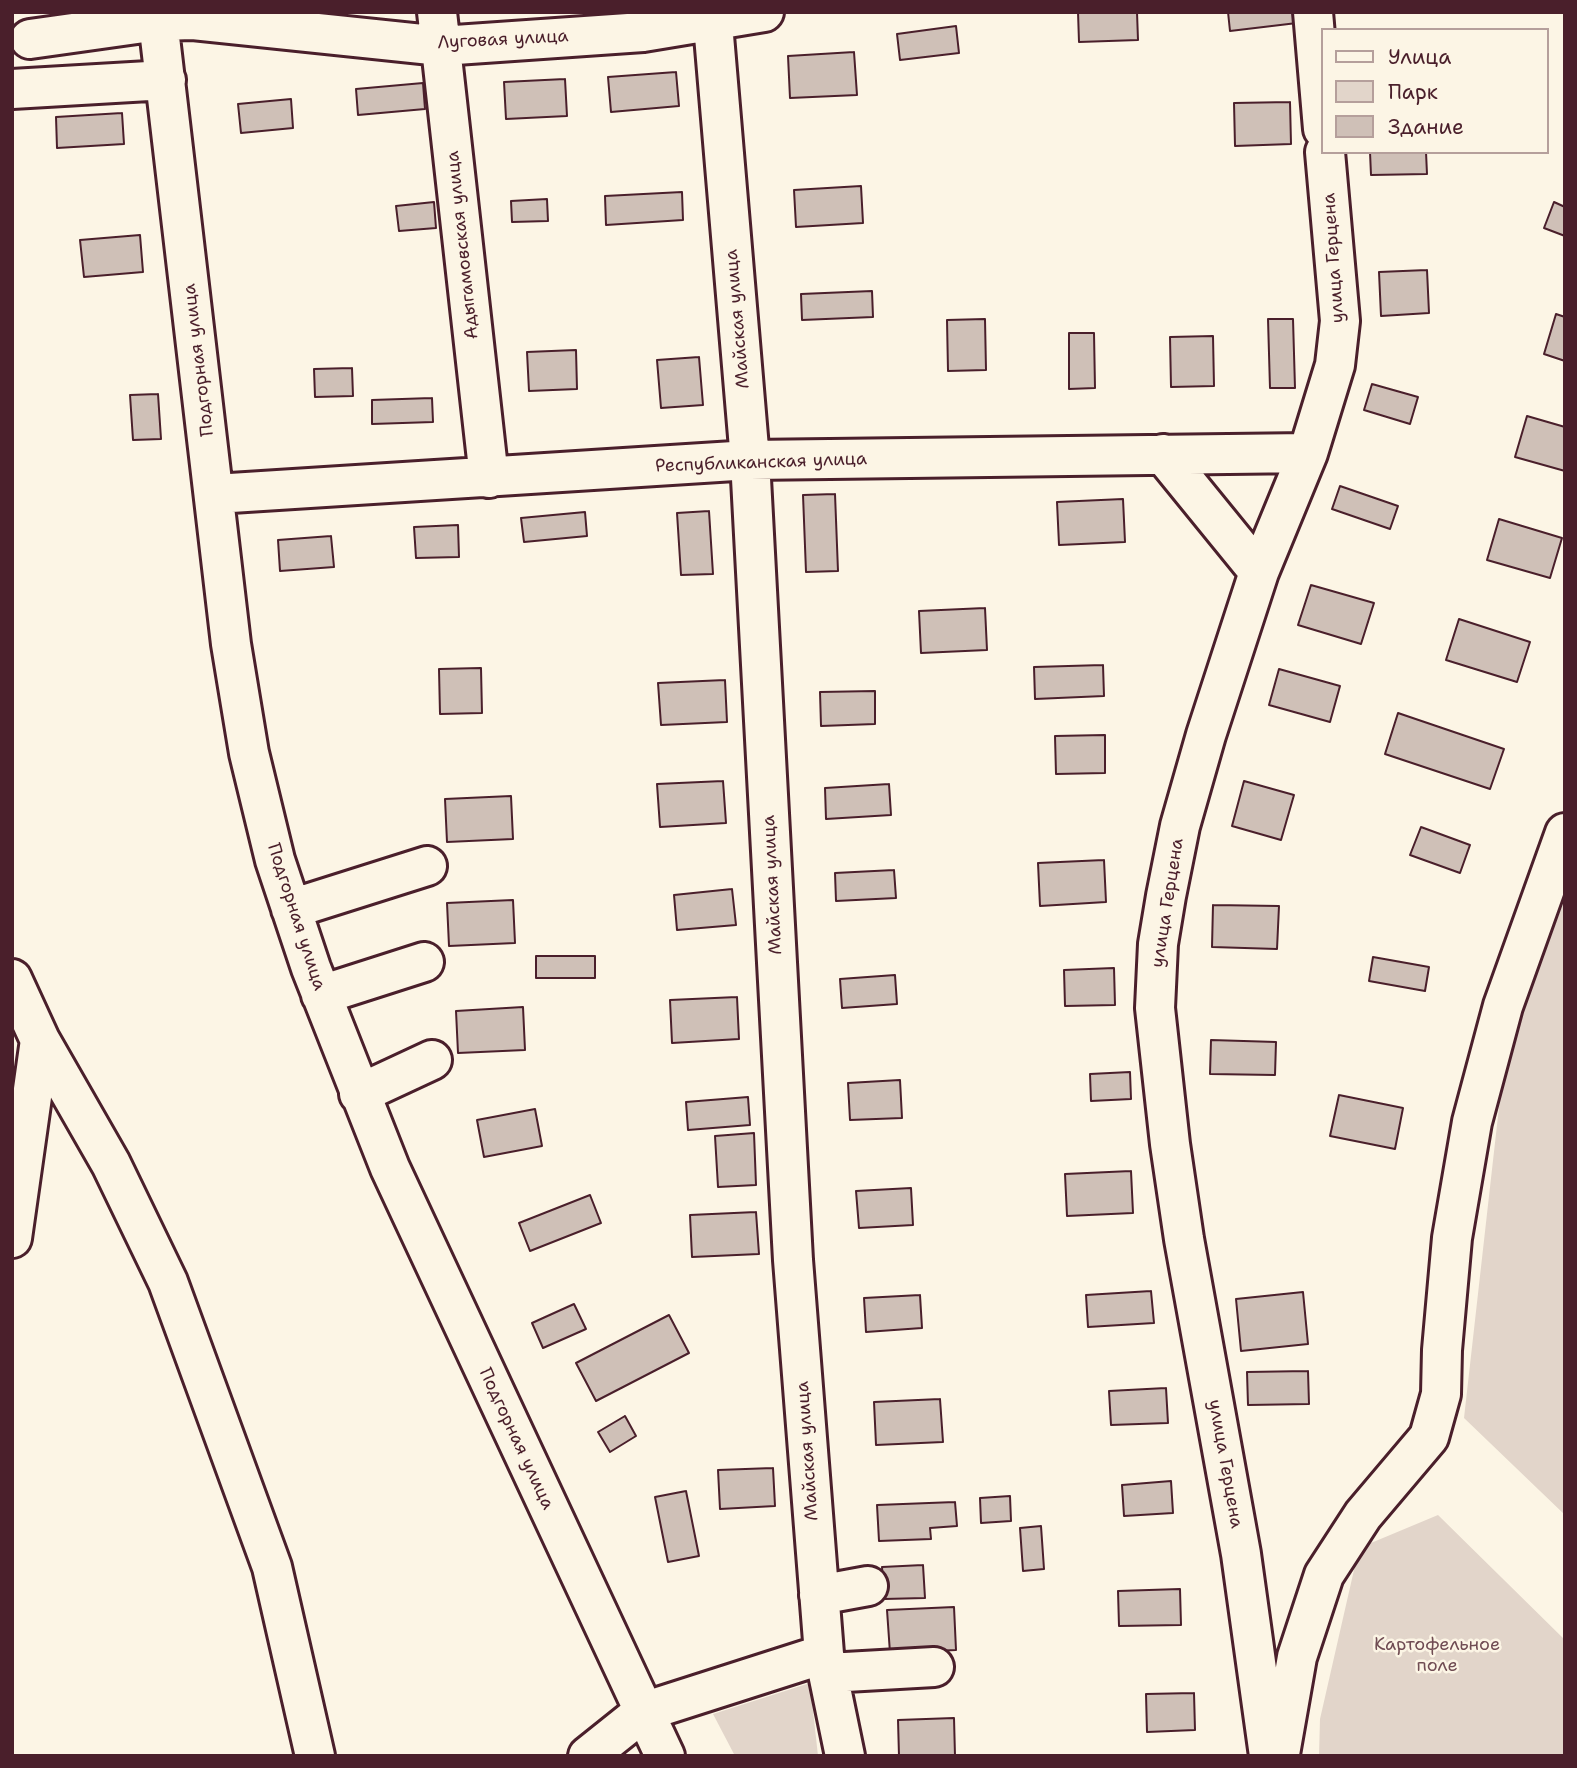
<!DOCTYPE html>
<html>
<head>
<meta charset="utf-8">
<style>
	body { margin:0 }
	#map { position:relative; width:1577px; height:1768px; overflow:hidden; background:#fcf5e5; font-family:"Shantell Sans",sans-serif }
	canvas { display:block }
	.frame { position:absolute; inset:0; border:14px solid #4a1f2b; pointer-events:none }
	.legend { position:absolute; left:1321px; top:28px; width:228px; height:126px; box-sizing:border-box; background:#fcf5e5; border:2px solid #b59f9b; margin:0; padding:9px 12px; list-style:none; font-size:21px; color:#4a1f2b }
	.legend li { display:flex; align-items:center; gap:14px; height:35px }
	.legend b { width:35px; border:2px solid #b59f9b }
</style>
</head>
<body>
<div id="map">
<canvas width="1577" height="1768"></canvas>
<div class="frame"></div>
<ul class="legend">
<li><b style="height:9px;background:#fcf5e5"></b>Улица</li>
<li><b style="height:19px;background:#e2d5ca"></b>Парк</li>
<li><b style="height:19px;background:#cfc0b7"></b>Здание</li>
</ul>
</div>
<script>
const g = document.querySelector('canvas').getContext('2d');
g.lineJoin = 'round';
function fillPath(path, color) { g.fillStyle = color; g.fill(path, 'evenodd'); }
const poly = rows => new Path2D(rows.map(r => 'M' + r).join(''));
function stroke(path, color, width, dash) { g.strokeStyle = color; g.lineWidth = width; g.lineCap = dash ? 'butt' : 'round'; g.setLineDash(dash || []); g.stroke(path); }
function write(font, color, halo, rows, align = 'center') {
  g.font = font + ' "Shantell Sans",sans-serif'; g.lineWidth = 5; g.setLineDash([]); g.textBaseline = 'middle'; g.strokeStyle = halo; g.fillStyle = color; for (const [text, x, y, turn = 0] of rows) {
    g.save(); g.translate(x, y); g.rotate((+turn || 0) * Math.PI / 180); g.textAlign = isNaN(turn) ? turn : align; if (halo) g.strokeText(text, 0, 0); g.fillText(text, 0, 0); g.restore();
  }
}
const green = poly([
	[1565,899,1565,1515,1464,1418,1505,1054],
	[1438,1515,1565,1640,1565,1756,1319,1756,1320,1719,1359,1548],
	[810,1683,818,1756,735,1756,713,1714]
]);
const building = poly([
	[1078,12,1137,12,1138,40,1079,42,1078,12],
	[1228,12,1296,12,1297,23,1230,31,1228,12],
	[956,26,959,53,900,60,897,34,956,26],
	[854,52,857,95,790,98,788,56,854,52],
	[676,72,679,106,611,112,608,77,676,72],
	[565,79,567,116,506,119,504,82,565,79],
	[423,83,425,109,358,115,356,89,423,83],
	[291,99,293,128,241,133,238,104,291,99],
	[1290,102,1291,144,1235,146,1234,103,1290,102],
	[122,113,124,144,57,148,56,117,122,113],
	[1370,152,1426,152,1427,174,1371,175,1370,152],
	[861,186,863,223,796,227,794,190,861,186],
	[682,192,683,220,606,225,605,196,682,192],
	[547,199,548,221,512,222,511,201,547,199],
	[434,202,436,228,399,231,396,206,434,202],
	[1554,202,1565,207,1565,236,1544,228,1554,202],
	[140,235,143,272,84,277,80,240,140,235],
	[1427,270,1429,313,1381,316,1379,272,1427,270],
	[872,291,873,317,802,320,801,294,872,291],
	[1556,314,1565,317,1565,361,1544,354,1556,314],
	[985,319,986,370,948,371,947,320,985,319],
	[1268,319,1293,319,1295,388,1270,388,1268,319],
	[1069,333,1094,333,1095,388,1069,389,1069,333],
	[1213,336,1214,386,1171,387,1170,337,1213,336],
	[576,350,577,389,529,391,527,352,576,350],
	[699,357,703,405,661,408,657,360,699,357],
	[352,368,353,396,315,397,314,369,352,368],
	[1372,384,1418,397,1410,424,1364,410,1372,384],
	[158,394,161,439,133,440,130,395,158,394],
	[432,398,433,422,372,424,372,400,432,398],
	[1527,416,1565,427,1565,471,1515,457,1527,416],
	[1340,486,1398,506,1390,529,1332,509,1340,486],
	[835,494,838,571,806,572,803,495,835,494],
	[1123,499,1125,542,1059,545,1057,502,1123,499],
	[709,511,713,574,681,575,677,513,709,511],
	[585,512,587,536,524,542,521,518,585,512],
	[1499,519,1562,538,1550,578,1487,560,1499,519],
	[458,525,459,557,416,558,414,527,458,525],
	[331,536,334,567,280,571,278,540,331,536],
	[1311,585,1374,603,1361,644,1298,625,1311,585],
	[985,608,987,650,921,653,919,611,985,608],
	[1459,619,1530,642,1517,682,1446,660,1459,619],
	[1103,665,1104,696,1035,699,1034,667,1103,665],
	[481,668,482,713,440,714,439,669,481,668],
	[1279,669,1340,686,1330,722,1269,705,1279,669],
	[725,680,727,722,661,725,658,683,725,680],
	[875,691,875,724,821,726,820,692,875,691],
	[1398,713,1504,749,1490,789,1385,754,1398,713],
	[1105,735,1105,773,1056,774,1055,736,1105,735],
	[723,781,726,823,660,827,657,784,723,781],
	[1244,781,1294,795,1281,840,1232,826,1244,781],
	[889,784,891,815,826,819,825,788,889,784],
	[511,796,513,839,447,842,445,799,511,796],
	[1421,827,1470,845,1460,873,1410,855,1421,827],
	[1104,860,1106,902,1040,906,1038,863,1104,860],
	[894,870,896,898,836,901,835,873,894,870],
	[732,889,736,925,677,930,674,895,732,889],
	[513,900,515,943,449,946,447,903,513,900],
	[1213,905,1279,906,1277,949,1212,947,1213,905],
	[536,956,595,956,595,978,536,978,536,956],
	[1373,957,1429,967,1425,991,1369,981,1373,957],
	[1114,968,1115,1005,1065,1006,1064,970,1114,968],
	[895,975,897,1004,842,1008,840,979,895,975],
	[737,997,739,1039,672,1043,670,1000,737,997],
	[523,1007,525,1050,458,1053,456,1011,523,1007],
	[1211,1040,1276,1042,1275,1075,1210,1074,1211,1040],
	[1130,1072,1131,1099,1091,1101,1090,1074,1130,1072],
	[900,1080,902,1118,850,1120,848,1083,900,1080],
	[1339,1095,1403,1108,1395,1149,1330,1136,1339,1095],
	[748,1097,750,1125,688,1130,686,1102,748,1097],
	[535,1109,542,1146,484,1157,477,1120,535,1109],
	[754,1133,756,1185,718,1187,715,1136,754,1133],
	[1131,1171,1133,1213,1067,1216,1065,1174,1131,1171],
	[911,1188,913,1225,859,1228,856,1191,911,1188],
	[590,1195,601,1223,530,1251,519,1223,590,1195],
	[756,1212,759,1254,692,1257,690,1215,756,1212],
	[1151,1291,1154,1323,1088,1327,1086,1295,1151,1291],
	[1303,1292,1308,1344,1241,1351,1236,1299,1303,1292],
	[920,1295,922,1328,866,1332,864,1298,920,1295],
	[574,1304,586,1329,543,1348,532,1323,574,1304],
	[669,1315,689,1353,596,1401,576,1363,669,1315],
	[1308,1371,1309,1404,1248,1405,1247,1372,1308,1371],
	[1166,1388,1168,1423,1111,1425,1109,1391,1166,1388],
	[940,1399,943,1442,876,1445,874,1402,940,1399],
	[625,1416,636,1436,610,1452,598,1432,625,1416],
	[773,1468,775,1506,720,1509,718,1470,773,1468],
	[1171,1481,1173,1513,1124,1516,1122,1485,1171,1481],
	[686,1491,699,1556,668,1562,655,1497,686,1491],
	[1010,1496,1011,1521,981,1523,980,1498,1010,1496],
	[955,1502,957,1526,930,1528,931,1539,879,1541,877,1505,955,1502],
	[1041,1526,1044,1569,1023,1571,1020,1528,1041,1526],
	[923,1565,925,1598,884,1599,882,1567,923,1565],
	[1180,1589,1181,1625,1119,1626,1118,1591,1180,1589],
	[954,1607,956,1650,890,1653,887,1610,954,1607],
	[1194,1693,1195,1730,1147,1732,1146,1694,1194,1693],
	[954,1718,955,1756,899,1756,898,1720,954,1718]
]);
const minor = poly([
	[157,12,231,644,249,753,275,860,311,968,390,1168,665,1756],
	[437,12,489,478],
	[712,12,750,460,793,1260,824,1654,845,1756],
	[1313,12,1323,129],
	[30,39,158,21,193,20,441,46,643,32,764,12],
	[12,89,166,80],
	[1163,454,1259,572],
	[215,494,750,460,1308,453],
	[291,909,427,866],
	[12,979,40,1040,111,1164,168,1282,272,1567,315,1756],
	[321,995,424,962],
	[359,1094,432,1060],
	[12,1238,40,1040],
	[819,1595,868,1586],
	[828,1673,934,1667],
	[1280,1754,1297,1657,1324,1575,1363,1515,1429,1437,1441,1394,1442,1350,1452,1238,1472,1122,1503,1006,1565,833],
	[588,1756,643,1712,824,1654],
	[1269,1756,1241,1554,1184,1239,1170,1144,1155,1008,1158,944,1166,896,1180,826,1206,735,1259,572,1308,453,1335,365,1340,321,1325,152]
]);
const streetNames = [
	["Луговая улица",503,40,-3],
	["Адыгамовская улица",463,245,-96],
	["улица Герцена",1334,258,-94],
	["Майская улица",738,319,-95],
	["Подгорная улица",199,360,-97],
	["Республиканская улица",761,463,-2],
	["Майская улица",773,885,-93],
	["улица Герцена",1168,903,-81],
	["Подгорная улица",296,917,72],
	["Подгорная улица",516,1439,65],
	["Майская улица",808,1451,-94],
	["улица Герцена",1225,1464,80]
];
const parkNames = [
	["Картофельное",1437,1645],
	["поле",1437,1666]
];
fillPath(green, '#e2d5ca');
fillPath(building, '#cfc0b7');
stroke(building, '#4a1f2b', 2);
stroke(minor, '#4a1f2b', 44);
stroke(minor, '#fcf5e5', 38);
write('18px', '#4a1f2b', '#fcf5e5', streetNames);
write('18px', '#704c53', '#fcf5e5', parkNames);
</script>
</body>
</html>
